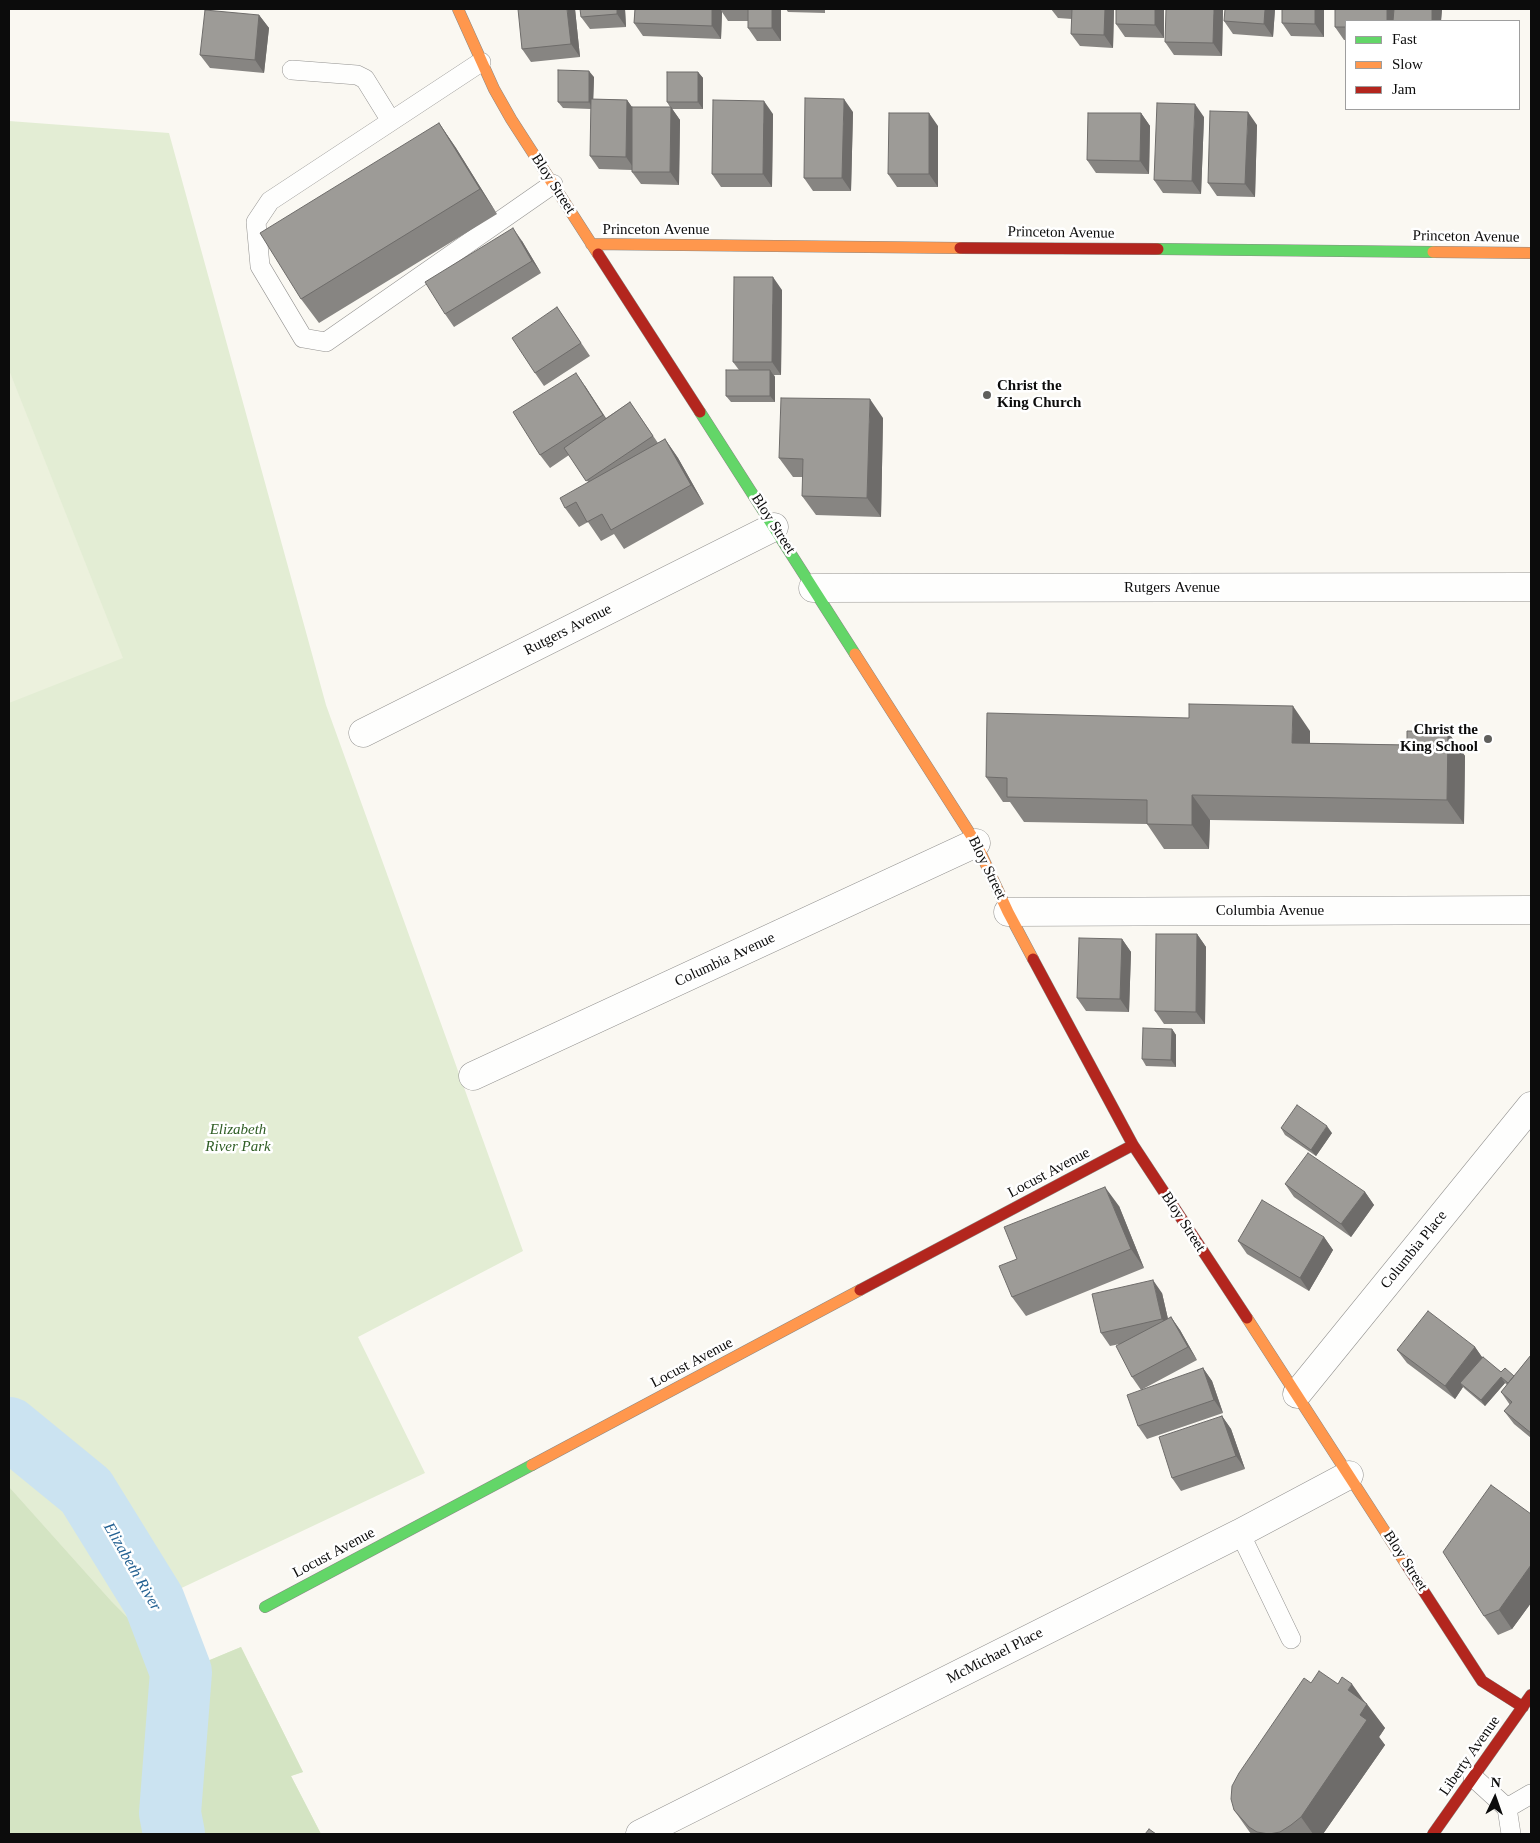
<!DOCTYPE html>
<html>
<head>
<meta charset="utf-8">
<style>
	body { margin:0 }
	#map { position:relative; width:1540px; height:1843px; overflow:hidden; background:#faf8f2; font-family:"Times New Roman",serif }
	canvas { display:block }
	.frame { position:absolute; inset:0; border:10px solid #0c0c0c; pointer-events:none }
	.legend { position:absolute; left:1345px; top:20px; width:175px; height:90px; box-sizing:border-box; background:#fff; border:1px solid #9e9e9e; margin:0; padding:6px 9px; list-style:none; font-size:15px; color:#0c0c0c }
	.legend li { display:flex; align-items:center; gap:10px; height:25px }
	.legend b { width:25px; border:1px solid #9e9e9e }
	.north { position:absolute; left:1470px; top:1773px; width:50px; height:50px; -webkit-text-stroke:4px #fff; paint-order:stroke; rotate:3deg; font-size:14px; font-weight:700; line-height:20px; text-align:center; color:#0c0c0c }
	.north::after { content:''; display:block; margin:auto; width:18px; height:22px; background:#0c0c0c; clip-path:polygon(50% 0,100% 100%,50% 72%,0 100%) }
</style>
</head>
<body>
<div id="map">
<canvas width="1540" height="1843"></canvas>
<div class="frame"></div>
<ul class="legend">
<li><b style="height:6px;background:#63d668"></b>Fast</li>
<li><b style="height:6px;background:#ff974d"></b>Slow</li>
<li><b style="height:6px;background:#b3261e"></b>Jam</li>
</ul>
<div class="north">N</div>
</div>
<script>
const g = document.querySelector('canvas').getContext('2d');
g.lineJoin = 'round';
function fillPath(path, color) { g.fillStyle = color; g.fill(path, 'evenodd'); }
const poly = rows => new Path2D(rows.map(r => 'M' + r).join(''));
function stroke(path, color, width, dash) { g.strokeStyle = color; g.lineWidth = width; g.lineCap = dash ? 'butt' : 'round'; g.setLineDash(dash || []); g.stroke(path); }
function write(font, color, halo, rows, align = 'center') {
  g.font = font + ' "Times New Roman",serif'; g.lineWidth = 5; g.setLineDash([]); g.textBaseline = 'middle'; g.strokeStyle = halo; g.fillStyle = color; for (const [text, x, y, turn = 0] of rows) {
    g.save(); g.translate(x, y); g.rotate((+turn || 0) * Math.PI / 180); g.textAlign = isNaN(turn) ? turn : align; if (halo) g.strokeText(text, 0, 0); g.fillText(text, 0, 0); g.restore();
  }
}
const green = poly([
	[9,121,169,133,326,705,523,1251,358,1337,425,1473,154,1601,181,1672,241,1647,303,1772,291,1776,321,1834,9,1834]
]);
const forest = poly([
	[9,1487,111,1601,181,1672,241,1647,303,1772,291,1776,321,1834,9,1834]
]);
const pitch = poly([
	[9,370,123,658,9,703]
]);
const river = poly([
	[9,1428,86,1491,154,1601,181,1672,170,1813,174,1834]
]);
const lane = poly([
	[481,62,270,201,256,222,260,266,303,338,326,342,553,184],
	[292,70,357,75,365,79,391,121],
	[1240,1533,1291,1639],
	[1473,1777,1507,1808,1511,1834],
	[1507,1808,1531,1794]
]);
const street = poly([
	[813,588,1531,587],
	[363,733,774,527],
	[1008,912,1531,910],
	[473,1076,976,843],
	[1297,1394,1531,1106],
	[640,1834,1240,1533,1349,1475]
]);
const fast = poly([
	[1158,249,1433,252],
	[700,412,855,654],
	[265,1607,532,1465]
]);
const slow = poly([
	[458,9,494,89,511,119,598,254],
	[591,244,960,248],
	[1433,252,1531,253],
	[855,654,976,843,1008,912,1033,959],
	[1247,1318,1406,1564],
	[532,1465,860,1290]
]);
const jam = poly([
	[960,248,1158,249],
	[598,254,700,412],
	[1033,959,1133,1145,1247,1318],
	[860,1290,1133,1145],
	[1406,1564,1482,1681,1523,1707],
	[1433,1834,1531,1695]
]);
const wall = poly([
	[575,9,580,57,531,62,522,49],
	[625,9,626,27,590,29,581,17],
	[635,9,781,9,781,41,757,41,748,28,748,21,728,21,722,12,721,39,643,36,634,23],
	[786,9,825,9,825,13,788,12],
	[1051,9,1114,9,1113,48,1080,46,1071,34,1072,19,1058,18],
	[1116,9,1164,9,1164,38,1125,37,1116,24],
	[1223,9,1222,56,1174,55,1165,42],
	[1275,9,1273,37,1233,34,1224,21],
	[1324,9,1324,37,1291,36,1282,23],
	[1335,9,1442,9,1441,21,1346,21,1346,40,1344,40,1335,27],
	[259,15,269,28,264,73,210,68,200,55],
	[698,72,703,78,703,109,672,109,680,120,679,185,641,184,632,172,632,170,599,169,590,156,591,109,563,108,558,102,594,77,593,99,627,100,632,107,670,107,667,102],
	[853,112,851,191,813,191,804,178],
	[1141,113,1150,126,1149,174,1096,173,1087,160],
	[773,114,772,187,721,187,712,174],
	[1204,117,1201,194,1163,193,1154,180],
	[439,123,456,148,497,214,319,323,301,299],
	[1257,125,1255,197,1217,196,1208,183],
	[938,126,938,187,897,187,888,174],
	[522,241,541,273,454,327,445,314],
	[782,290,781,375,774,375,775,377,775,402,731,402,726,396,739,370,733,362],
	[557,307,590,356,544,386,535,373],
	[585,386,606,418,630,402,658,443,665,439,678,458,704,504,624,549,614,534,601,541,588,522,579,527,565,508,588,482,569,455,550,468,540,455],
	[883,418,881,517,816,515,802,496,803,477,793,477,779,458],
	[1310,731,1310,743,1407,745,1448,732,1465,756,1464,824,1210,820,1209,849,1164,849,1147,824,1024,822,1010,802,1003,802,986,777],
	[1197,934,1206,947,1205,1024,1164,1024,1155,1011],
	[1122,939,1131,952,1129,1012,1086,1011,1077,998],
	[1172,1029,1176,1035,1176,1067,1146,1066,1142,1059],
	[1281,1128,1332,1133,1316,1156,1285,1135],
	[1285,1184,1365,1192,1374,1205,1351,1237,1294,1197],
	[1119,1206,1144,1268,1026,1316,1012,1297,1017,1259],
	[1324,1237,1333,1250,1309,1291,1247,1254,1238,1241],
	[1162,1293,1168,1319,1171,1317,1180,1330,1197,1360,1141,1390,1132,1377,1120,1344,1110,1346,1101,1333],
	[1475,1347,1482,1357,1501,1372,1514,1376,1531,1355,1531,1438,1514,1424,1504,1411,1510,1405,1501,1392,1507,1385,1505,1383,1485,1406,1465,1389,1463,1387,1455,1399,1407,1363,1397,1350],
	[1203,1368,1212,1381,1223,1413,1147,1439,1138,1426],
	[1222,1416,1231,1429,1245,1469,1181,1491,1172,1478],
	[1531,1514,1531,1603,1512,1629,1498,1635,1484,1616],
	[1311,1683,1364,1701,1385,1728,1379,1737,1385,1745,1323,1834,1251,1834,1234,1810]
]);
const shadedWall = poly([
	[567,9,575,9,580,57,571,44],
	[617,9,625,9,626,27,617,14],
	[712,9,720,9,722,12,721,39,712,26],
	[772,9,781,9,781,41,772,28],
	[1105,9,1114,9,1113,48,1104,35],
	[1155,9,1164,9,1164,38,1155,25],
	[1214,9,1223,9,1222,56,1213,43],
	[1265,9,1275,9,1273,37,1264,24],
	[1315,9,1324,9,1324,37,1315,24],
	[1387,9,1396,9,1396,21,1387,21],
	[1432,9,1442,9,1441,21,1432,21],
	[259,15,269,28,264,73,255,60],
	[589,71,594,77,593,109,589,102],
	[698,72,703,78,703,109,698,102],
	[844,99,853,112,851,191,842,178],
	[627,100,636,113,635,170,626,157],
	[764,101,773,114,772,187,763,174],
	[1195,104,1204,117,1201,194,1192,181],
	[671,107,680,120,679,185,670,172],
	[1248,112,1257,125,1255,197,1245,184],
	[929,113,938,126,938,187,929,174],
	[1141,113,1150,126,1149,174,1140,161],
	[439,123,456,148,497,214,480,189],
	[513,228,522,241,541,273,532,261],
	[773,277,782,290,781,375,772,362],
	[770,370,775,377,775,402,770,396],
	[576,373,585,386,612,428,603,415],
	[870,399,883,418,881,517,867,498],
	[665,439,678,458,704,504,691,485],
	[1293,706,1310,731,1310,768,1292,743],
	[1448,732,1465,756,1464,824,1447,800],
	[1192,795,1210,820,1209,849,1192,825],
	[1197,934,1206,947,1205,1024,1196,1012],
	[1122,939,1131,952,1129,1012,1120,999],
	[1172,1029,1176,1035,1176,1067,1171,1060],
	[1327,1126,1332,1133,1316,1156,1311,1150],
	[1105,1187,1119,1206,1144,1268,1131,1249],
	[1365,1192,1374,1205,1351,1237,1341,1224],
	[1324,1237,1333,1250,1309,1291,1300,1278],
	[1153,1280,1162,1293,1171,1332,1162,1319],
	[1171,1317,1180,1330,1197,1360,1188,1347],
	[1475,1347,1484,1360,1460,1383,1463,1387,1455,1399,1445,1386],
	[1203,1368,1212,1381,1223,1413,1214,1400],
	[1501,1377,1505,1383,1485,1406,1481,1400],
	[1222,1416,1231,1429,1245,1469,1236,1456],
	[1531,1565,1531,1603,1512,1629,1499,1610],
	[1352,1684,1367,1705,1367,1704,1385,1728,1379,1737,1385,1745,1323,1834,1313,1834,1301,1817,1360,1715,1348,1690]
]);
const building = poly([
	[518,9,567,9,571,44,522,49,518,9],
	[580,9,617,9,617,14,581,17,580,9],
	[635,9,712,9,712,26,634,23,635,9],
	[748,9,772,9,772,28,748,28,748,9],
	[1072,9,1105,9,1104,35,1071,34,1072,9],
	[1116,9,1155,9,1155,25,1116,24,1116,9],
	[1166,9,1214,9,1213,43,1165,42,1166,9],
	[1225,9,1265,9,1264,24,1224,21,1225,9],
	[1282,9,1315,9,1315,24,1282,23,1282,9],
	[1335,9,1387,9,1387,21,1346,21,1346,27,1335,27,1335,9],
	[1394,9,1432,9,1432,21,1393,21,1394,9],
	[205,10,259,15,255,60,200,55,205,10],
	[558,70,589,71,589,102,558,102,558,70],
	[667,72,698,72,698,102,667,102,667,72],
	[805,98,844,99,842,178,804,178,805,98],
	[591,99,627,100,626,157,590,156,591,99],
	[713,100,764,101,763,174,712,174,713,100],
	[1157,103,1195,104,1192,181,1154,180,1157,103],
	[632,107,671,107,670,172,632,172,632,107],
	[1210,111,1248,112,1245,184,1208,183,1210,111],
	[889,113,929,113,929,174,888,174,889,113],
	[1088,113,1141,113,1140,161,1087,160,1088,113],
	[439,123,480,189,301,299,260,233,439,123],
	[513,228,532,261,445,314,425,282,513,228],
	[734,277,773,277,772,362,733,362,734,277],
	[557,307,581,343,535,373,512,338,557,307],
	[726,370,770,370,770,396,726,396,726,370],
	[576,373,603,415,540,455,513,412,576,373],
	[781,398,870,399,867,498,802,496,803,459,779,458,781,398],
	[630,402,653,436,586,481,564,448,630,402],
	[665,439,691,485,611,530,602,514,587,522,576,502,565,508,560,498,665,439],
	[1189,704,1293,706,1292,743,1407,745,1407,731,1448,732,1447,800,1192,795,1192,825,1147,824,1147,800,1007,797,1007,778,986,777,987,713,1189,718,1189,704],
	[1156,934,1197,934,1196,1012,1155,1011,1156,934],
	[1079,938,1122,939,1120,999,1077,998,1079,938],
	[1143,1028,1172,1029,1171,1060,1142,1059,1143,1028],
	[1297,1105,1327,1126,1311,1150,1281,1128,1297,1105],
	[1308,1153,1365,1192,1341,1224,1285,1184,1308,1153],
	[1105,1187,1131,1249,1012,1297,999,1266,1017,1259,1004,1227,1105,1187],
	[1262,1200,1324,1237,1300,1278,1238,1241,1262,1200],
	[1153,1280,1162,1319,1101,1333,1092,1294,1153,1280],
	[1428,1311,1475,1347,1445,1386,1397,1350,1428,1311],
	[1171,1317,1188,1347,1132,1377,1116,1346,1171,1317],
	[1531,1355,1531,1433,1504,1411,1512,1402,1501,1392,1531,1355],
	[1483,1357,1501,1372,1505,1368,1514,1376,1508,1383,1501,1377,1481,1400,1460,1383,1483,1357],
	[1203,1368,1214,1400,1138,1426,1127,1395,1203,1368],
	[1222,1416,1236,1456,1172,1478,1159,1437,1222,1416],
	[1491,1485,1531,1514,1531,1565,1499,1610,1484,1616,1443,1552,1491,1485],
	[1319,1671,1338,1684,1342,1677,1352,1684,1348,1690,1367,1704,1360,1715,1367,1720,1301,1817,1291,1825,1280,1832,1269,1834,1257,1832,1249,1827,1234,1810,1231,1799,1232,1786,1239,1773,1304,1678,1311,1683,1319,1671],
	[1149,1829,1156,1834,1145,1834,1149,1829]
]);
const markers = [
	[987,395,5,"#5f5f5c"],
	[1488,739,5,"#5f5f5c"]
];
const streetNames = [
	["Bloy Street",553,184,57],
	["Princeton Avenue",656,230],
	["Princeton Avenue",1061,233,1],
	["Princeton Avenue",1466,237,1],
	["Bloy Street",773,524,57],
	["Rutgers Avenue",1172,588],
	["Rutgers Avenue",568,630,-27],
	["Bloy Street",987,868,64],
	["Columbia Avenue",1270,911],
	["Columbia Avenue",725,960,-25],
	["Locust Avenue",1049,1173,-28],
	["Bloy Street",1183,1222,57],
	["Columbia Place",1414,1250,-51],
	["Locust Avenue",692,1363,-28],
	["Locust Avenue",334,1553,-28],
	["Bloy Street",1405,1561,57],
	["McMichael Place",995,1656,-27],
	["Liberty Avenue",1470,1756,-55]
];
const poiNames = [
	["Christ the",997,386],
	["King Church",997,403],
	["Christ the",1478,730,"right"],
	["King School",1478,747,"right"]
];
const parkNames = [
	["Elizabeth",238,1130],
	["River Park",238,1147]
];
const waterNames = [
	["Elizabeth River",132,1567,60]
];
fillPath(green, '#e3edd4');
fillPath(forest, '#d4e4c3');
fillPath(pitch, '#ecf1dd');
stroke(river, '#cbe3f1', 62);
stroke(lane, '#939290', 20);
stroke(street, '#939290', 29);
stroke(fast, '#8a8986', 12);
stroke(slow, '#8a8986', 12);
stroke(jam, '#8a8986', 12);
stroke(lane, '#fefefd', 19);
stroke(street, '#fefefd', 28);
stroke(fast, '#63d668', 11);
stroke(slow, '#ff974d', 11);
stroke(jam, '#b3261e', 11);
fillPath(wall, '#878582');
fillPath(shadedWall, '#6e6c6a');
fillPath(building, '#9d9b97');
stroke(building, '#6e6c6a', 1);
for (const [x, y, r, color] of markers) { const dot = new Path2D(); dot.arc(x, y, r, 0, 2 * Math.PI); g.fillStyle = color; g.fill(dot); stroke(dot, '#fff', 2); }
write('15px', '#0c0c0c', '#fff', streetNames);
write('bold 15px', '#0c0c0c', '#fff', poiNames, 'left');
write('italic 15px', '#2f5d24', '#fff', parkNames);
write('italic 16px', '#236091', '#fff', waterNames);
</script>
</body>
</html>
